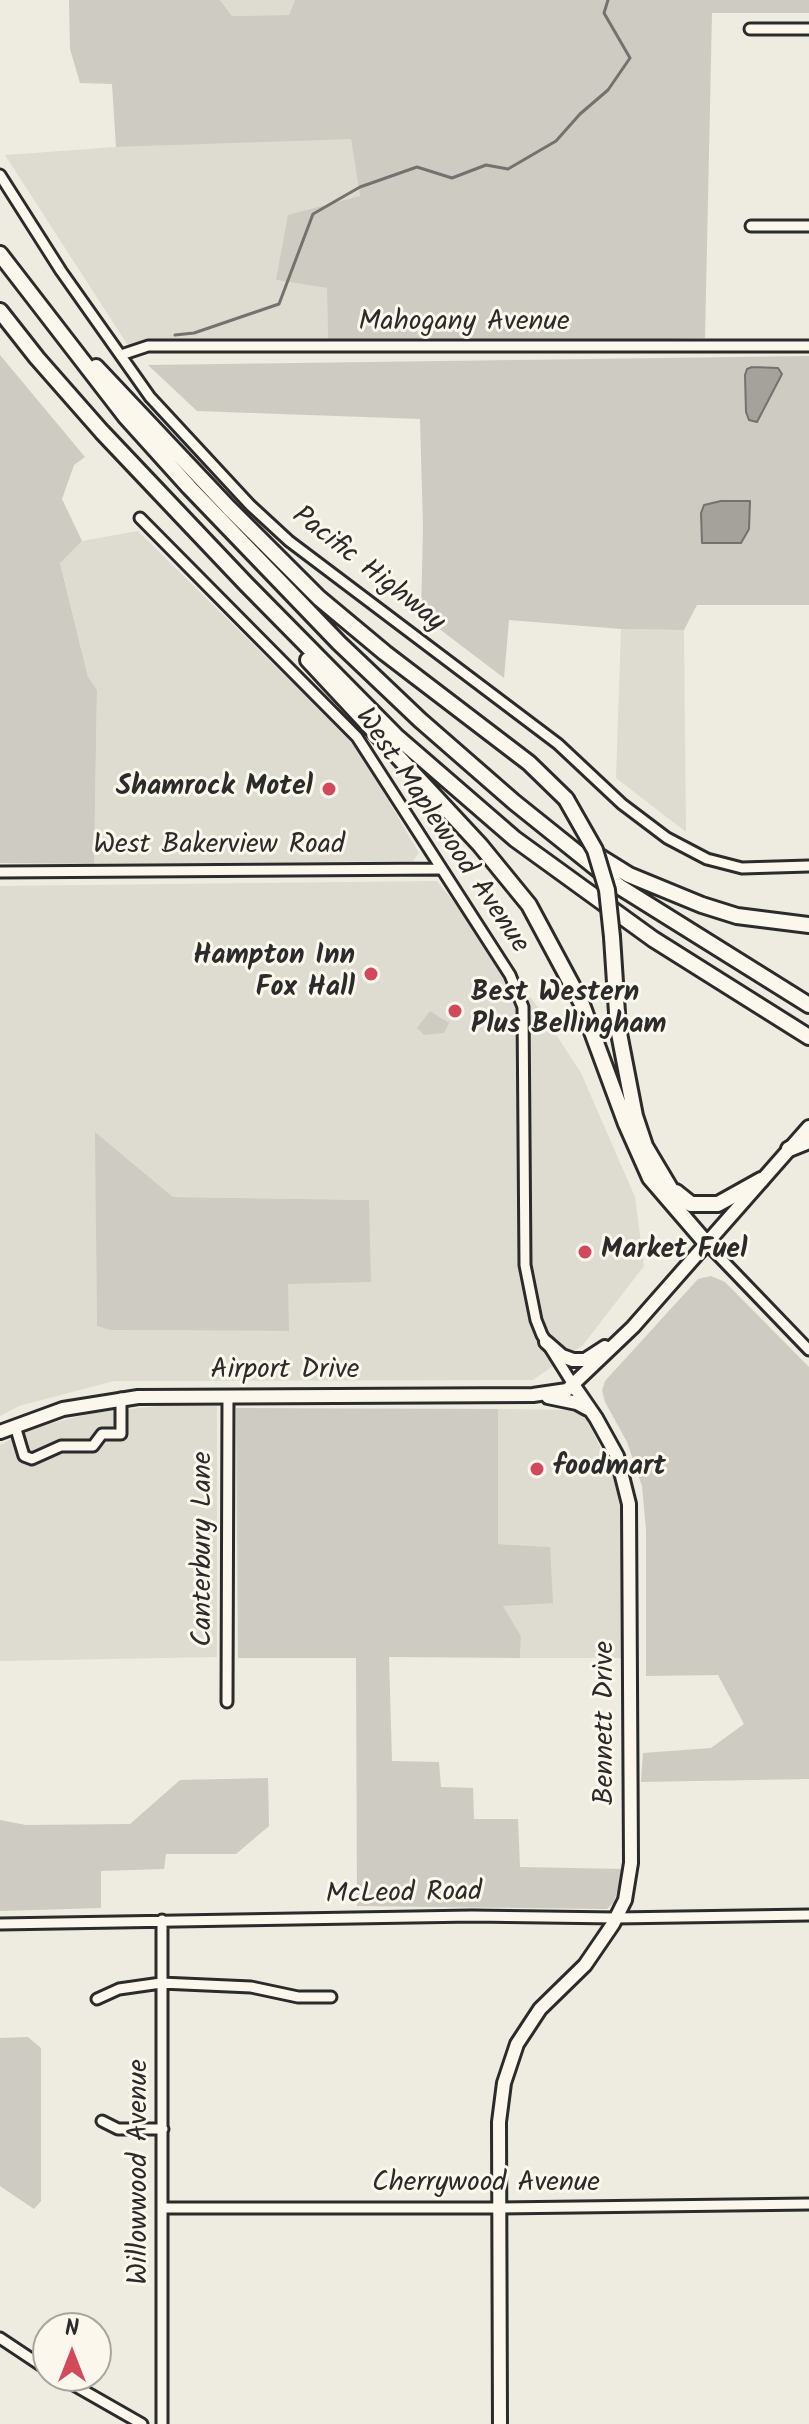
<!DOCTYPE html>
<html>
<head>
<meta charset="utf-8">
<style>
	body { margin:0 }
	#map { position:relative; width:809px; height:2424px; overflow:hidden; background:#eeebe0; font-family:Kalam,sans-serif }
	canvas { display:block }
	.north { position:absolute; left:32px; top:2312px; width:80px; height:80px; box-sizing:border-box; background:#fbf7ec; border:2px solid #a8a59f; border-radius:50%; rotate:0deg; font-size:22px; font-weight:700; line-height:32px; text-align:center; color:#2b2b2b }
	.north::after { content:''; display:block; margin:auto; width:28px; height:36px; background:#d1495b; clip-path:polygon(50% 0,100% 100%,50% 72%,0 100%) }
</style>
</head>
<body>
<div id="map">
<canvas width="809" height="2424"></canvas>
<div class="north">N</div>
</div>
<script>
const g = document.querySelector('canvas').getContext('2d');
g.lineJoin = 'round';
function fillPath(path, color) { g.fillStyle = color; g.fill(path, 'evenodd'); }
const poly = rows => new Path2D(rows.map(r => 'M' + r).join(''));
function stroke(path, color, width, dash) { g.strokeStyle = color; g.lineWidth = width; g.lineCap = dash ? 'butt' : 'round'; g.setLineDash(dash || []); g.stroke(path); }
function write(font, color, halo, rows, align = 'center') {
  g.font = font + ' Kalam,sans-serif'; g.lineWidth = 6; g.setLineDash([]); g.textBaseline = 'middle'; g.strokeStyle = halo; g.fillStyle = color; for (const [text, x, y, turn = 0] of rows) {
    g.save(); g.translate(x, y); g.rotate((+turn || 0) * Math.PI / 180); g.textAlign = isNaN(turn) ? turn : align; if (halo) g.strokeText(text, 0, 0); g.fillText(text, 0, 0); g.restore();
  }
}
const built = poly([
	[220,0,295,0,289,15,232,16],
	[351,138,360,196,276,280,327,288,328,348,129,347,5,155,116,147],
	[138,531,345,735,361,754,419,853,413,861,94,864,97,691,88,677,60,562,82,541],
	[621,629,684,630,686,832,616,778],
	[437,881,538,1007,581,1073,635,1197,644,1266,583,1345,533,1380,114,1381,19,1406,0,1416,0,886],
	[96,1133,173,1197,369,1200,288,1284,288,1331,110,1330,97,1326],
	[159,1406,217,1406,217,1657,0,1661,0,1445,30,1429,92,1413],
	[498,1409,577,1410,586,1418,618,1485,623,1509,624,1658,520,1658,521,1636,502,1605,550,1547,498,1544]
]);
const green = poly([
	[69,0,220,0,232,16,289,15,295,0,809,0,809,13,712,13,705,338,328,348,327,288,276,280,288,215,360,196,351,139,116,147,112,84,80,83,70,49],
	[0,355,85,457,74,465,62,499,82,541,60,563,88,677,97,690,94,864,0,863],
	[809,356,809,605,697,605,684,630,621,629,509,620,504,678,421,615,423,527,420,419,197,411,148,365],
	[430,1011,449,1023,444,1033,424,1035,417,1028],
	[95,1132,173,1197,369,1200,371,1282,288,1284,289,1331,110,1330,97,1326],
	[711,1276,725,1282,809,1367,809,1779,641,1782,643,1753,711,1748,744,1724,718,1675,646,1676,646,1530,642,1486,627,1442,605,1402,602,1390,605,1381,698,1279],
	[236,1408,498,1409,498,1544,550,1547,553,1603,503,1606,521,1636,520,1658,389,1657,392,1761,439,1762,441,1787,473,1788,474,1819,518,1819,520,1867,623,1869,614,1902,607,1909,357,1906,356,1658,238,1658],
	[268,1778,269,1826,236,1854,166,1854,164,1869,101,1871,101,1908,0,1911,0,1820,26,1825,130,1824,180,1780],
	[28,2037,41,2048,41,2201,34,2209,0,2186,0,2038]
]);
const water = poly([
	[752,367,778,368,782,374,757,422,749,420,746,412,745,375,747,369,752,367],
	[721,501,750,501,749,529,741,543,702,543,701,513,704,505,721,501]
]);
const stream = poly([
	[175,335,194,333,279,304,313,214,360,187,417,167,452,178,486,165,508,169,556,141,580,114,608,90,630,58,604,13,608,0]
]);
const minor = poly([
	[750,29,809,29],
	[0,175,61,271,150,397,250,505,289,541,558,744,622,804,667,838,707,859,742,868,809,866],
	[751,226,809,226],
	[121,355,148,346,809,346],
	[140,518,357,737,510,975,523,1007,525,1265,536,1320,542,1335,574,1386],
	[0,872,439,869],
	[706,1243,809,1350],
	[15,1426,24,1456,32,1459,61,1446,93,1446,102,1434,121,1434,121,1398],
	[227,1702,228,1396],
	[162,1920,162,2424],
	[0,1924,472,1916,616,1918,809,1915],
	[97,1999,119,1989,161,1983,251,1987,298,1997,331,1997],
	[102,2121,118,2129,163,2129],
	[164,2208,500,2208,809,2204],
	[0,2338,48,2370],
	[58,2376,142,2424]
]);
const major = poly([
	[546,1342,562,1356,573,1360,585,1360,605,1347],
	[548,1397,577,1403,588,1409],
	[0,1432,63,1409,138,1397,533,1395,567,1390,633,1327,809,1127],
	[500,2424,499,2122,504,2083,517,2044,540,2009,585,1965,613,1924,625,1900,631,1863,629,1504,617,1456,596,1418,574,1386]
]);
const highway = poly([
	[0,254,125,416,189,487,339,643,420,720,514,802,620,887,809,1005],
	[0,311,37,358,102,432,246,584,396,736,515,839,653,939,809,1037],
	[96,367,229,508,319,598,385,653,529,763,566,799],
	[308,660,480,845,529,905,581,1002,626,1124,650,1178,706,1243],
	[592,852,629,875,702,905,737,916,809,925],
	[612,937,618,1028,635,1116,645,1146,679,1203],
	[789,1149,809,1141],
	[676,1192,691,1204,718,1204,761,1180]
]);
const highwayBridge = poly([
	[566,799,595,850,607,890,612,937]
]);
const markers = [
	[329,789,8,"#d1495b"],
	[371,974,8,"#d1495b"],
	[455,1011,8,"#d1495b"],
	[585,1252,8,"#d1495b"],
	[537,1469,8,"#d1495b"]
];
const streetNames = [
	["Mahogany Avenue",464,324],
	["Pacific Highway",367,571,38],
	["West Maplewood Avenue",440,832,56],
	["West Bakerview Road",219,847],
	["Airport Drive",285,1372],
	["Canterbury Lane",205,1549,-90],
	["Bennett Drive",607,1723,-90],
	["McLeod Road",404,1896,-1],
	["Willowwood Avenue",141,2172,-90],
	["Cherrywood Avenue",486,2185]
];
const poiNames = [
	["Shamrock Motel",313,789,"right"],
	["Hampton Inn",355,958,"right"],
	["Fox Hall",355,990,"right"],
	["Best Western",471,995],
	["Plus Bellingham",471,1027],
	["Market Fuel",601,1252],
	["foodmart",553,1469]
];
fillPath(built, '#dedbd1');
fillPath(green, '#cecbc2');
fillPath(water, '#a4a29a');
stroke(water, '#74726e', 2);
stroke(stream, '#74726e', 3);
stroke(minor, '#2b2b2b', 15);
stroke(major, '#2b2b2b', 18);
stroke(highway, '#2b2b2b', 20);
stroke(minor, '#fbf7ec', 9);
stroke(major, '#fbf7ec', 12);
stroke(highway, '#fbf7ec', 14);
stroke(highwayBridge, '#2b2b2b', 20, []);
stroke(highwayBridge, '#fbf7ec', 14);
for (const [x, y, r, color] of markers) { const dot = new Path2D(); dot.arc(x, y, r, 0, 2 * Math.PI); g.fillStyle = color; g.fill(dot); stroke(dot, '#fbf7ec', 3); }
write('28px', '#2b2b2b', '#fbf7ec', streetNames);
write('bold 28px', '#2b2b2b', '#fbf7ec', poiNames, 'left');
</script>
</body>
</html>
